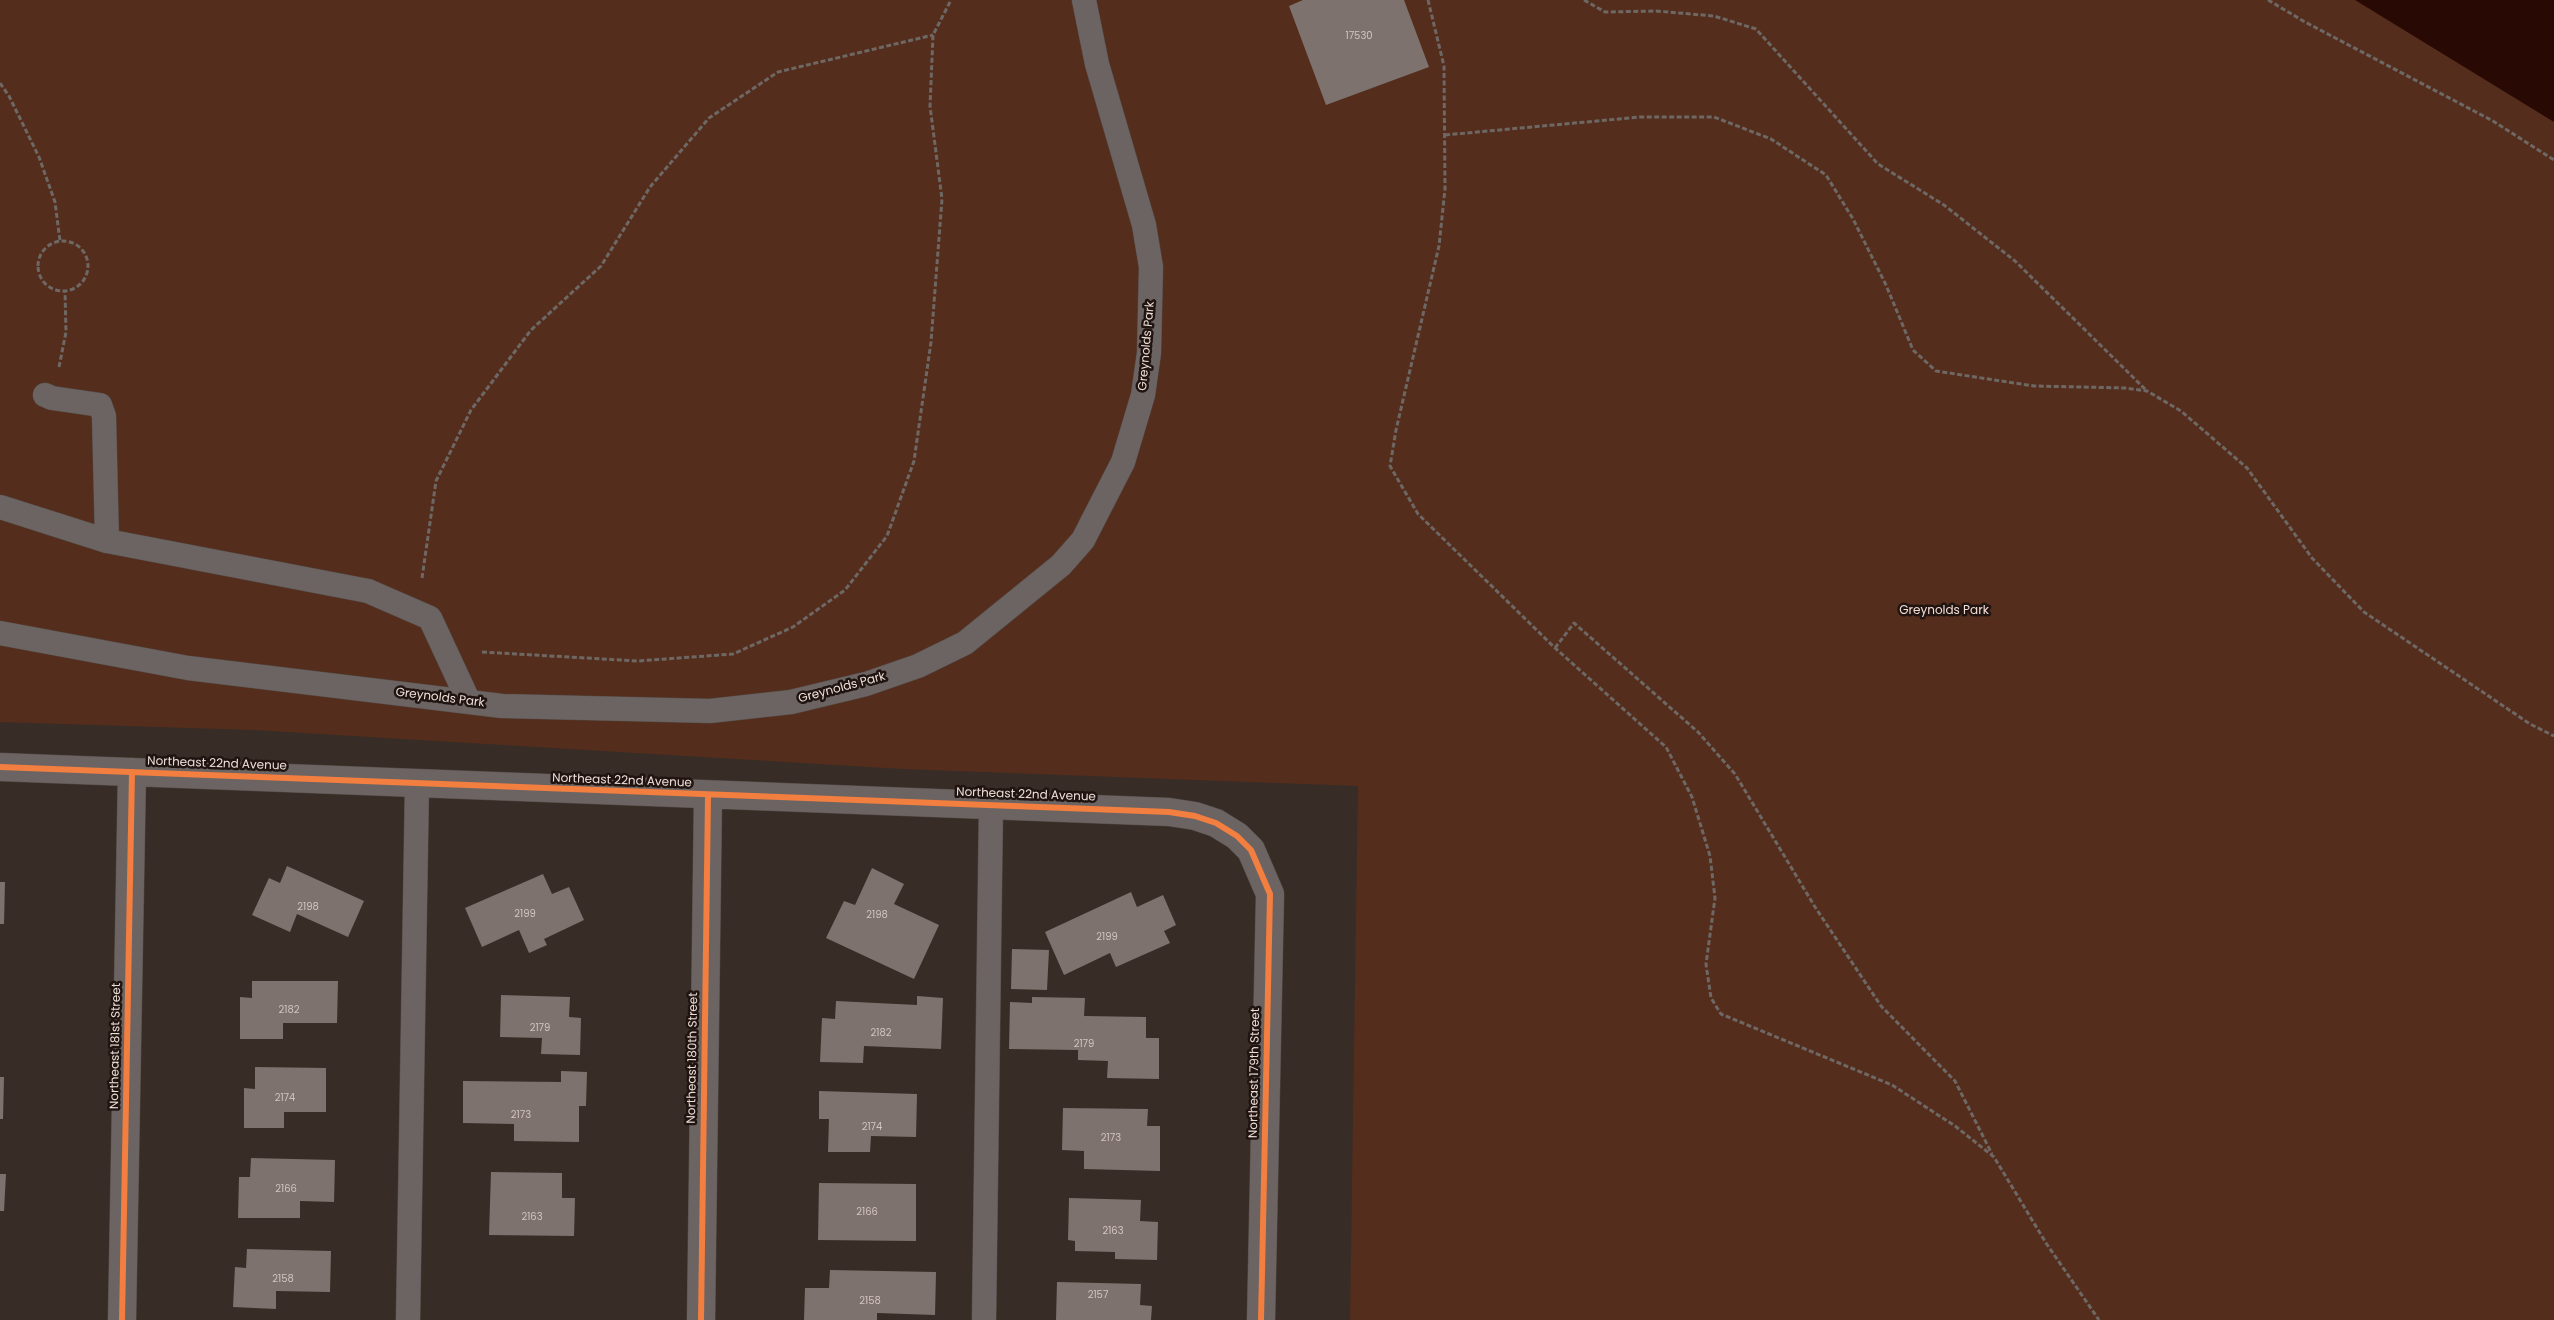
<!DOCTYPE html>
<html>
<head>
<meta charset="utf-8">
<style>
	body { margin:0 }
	canvas { display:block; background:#382c26 }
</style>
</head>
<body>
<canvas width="2554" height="1320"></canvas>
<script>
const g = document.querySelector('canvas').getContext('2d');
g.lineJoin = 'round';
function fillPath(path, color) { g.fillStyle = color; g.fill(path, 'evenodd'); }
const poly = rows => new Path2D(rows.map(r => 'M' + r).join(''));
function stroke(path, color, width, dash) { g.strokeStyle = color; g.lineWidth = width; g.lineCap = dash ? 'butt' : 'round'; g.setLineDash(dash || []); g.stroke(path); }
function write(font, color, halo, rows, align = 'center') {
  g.font = font + ' Poppins,sans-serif'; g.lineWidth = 5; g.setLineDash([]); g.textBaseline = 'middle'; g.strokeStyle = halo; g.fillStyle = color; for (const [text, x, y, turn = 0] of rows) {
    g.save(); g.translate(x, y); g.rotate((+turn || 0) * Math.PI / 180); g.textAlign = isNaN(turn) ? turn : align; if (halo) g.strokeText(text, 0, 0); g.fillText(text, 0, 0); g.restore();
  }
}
const green = poly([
	[0,0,2554,0,2554,1320,1350,1320,1358,786,903,769,254,730,0,722]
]);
const water = poly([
	[2355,0,2554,0,2554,122]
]);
const building = poly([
	[1303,0,1404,0,1429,67,1326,105,1289,6],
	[287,866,364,901,348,937,297,914,290,932,252,915,269,878,280,883],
	[872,868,904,884,894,904,939,925,914,979,826,938,844,901,855,905],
	[543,874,552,894,569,887,584,920,544,939,547,945,529,953,519,930,482,947,465,908],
	[0,882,5,882,4,924,0,924],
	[1131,892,1137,907,1163,895,1176,925,1164,931,1170,943,1116,967,1110,953,1064,975,1045,932],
	[1012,949,1049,950,1047,990,1011,989],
	[252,981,338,981,337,1023,283,1023,283,1039,240,1039,240,997,252,998],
	[501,995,570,997,569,1017,581,1018,580,1055,541,1054,542,1038,500,1037],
	[917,996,943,998,941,1049,864,1046,863,1063,820,1062,822,1018,835,1019,836,1001,917,1005],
	[1032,997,1085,998,1084,1016,1146,1017,1146,1038,1159,1038,1159,1079,1107,1078,1108,1061,1078,1060,1078,1050,1009,1049,1010,1002,1032,1003],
	[255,1067,326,1068,326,1112,284,1112,284,1128,244,1128,244,1088,255,1089],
	[561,1071,587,1072,586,1106,579,1106,579,1142,514,1141,514,1124,463,1123,463,1081,561,1082],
	[0,1077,4,1077,3,1119,0,1119],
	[819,1091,917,1094,916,1137,871,1136,870,1152,828,1152,829,1119,819,1119],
	[1063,1108,1148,1109,1147,1126,1160,1126,1160,1171,1084,1169,1084,1151,1062,1150],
	[251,1158,335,1160,334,1202,300,1201,300,1218,238,1218,239,1177,250,1177],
	[491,1172,562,1173,562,1198,575,1198,574,1236,489,1235],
	[0,1174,6,1174,4,1211,0,1211],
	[819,1183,916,1184,916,1241,818,1240],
	[1069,1198,1141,1200,1140,1221,1158,1222,1157,1260,1115,1259,1115,1252,1075,1251,1075,1241,1068,1240],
	[247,1249,331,1251,330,1292,276,1291,276,1309,233,1307,235,1267,246,1268],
	[830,1270,936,1272,935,1315,877,1313,877,1320,804,1320,805,1288,829,1288],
	[1057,1282,1141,1284,1140,1305,1152,1306,1151,1320,1056,1320]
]);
const path = poly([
	[1428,0,1444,66,1445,189,1439,246,1396,430,1390,466,1418,514,1555,648,1666,747,1692,797,1710,856,1715,898,1706,964,1711,998,1721,1014,1892,1085,1955,1126,1994,1157,2046,1243,2099,1320],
	[1584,0,1605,12,1656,11,1714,16,1756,29,1878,164,1944,205,2015,261,2146,390],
	[2268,0,2305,22,2493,121,2554,160],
	[0,83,9,96,39,157,55,202,60,241],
	[1445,135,1640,117,1714,117,1771,139,1826,175,1853,219,1886,285,1913,350,1936,371,2034,386,2125,388,2147,391,2181,411,2247,468,2312,558,2364,612,2530,724,2554,736],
	'38 266a25 25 0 1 1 50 0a25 25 0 1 1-50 0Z',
	[59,367,66,332,65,291],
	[422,578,436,481,471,410,531,330,601,266,650,187,709,118,778,72,933,35],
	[1555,648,1574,623,1698,732,1735,774,1815,907,1881,1006,1955,1081,1992,1154],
	[482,652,638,661,733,654,793,627,845,590,887,536,914,461,931,342,942,199,930,106,933,35,951,0]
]);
const service = poly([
	[45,395,52,398,100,405,104,416,107,541,368,591,430,618,469,702],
	[0,507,107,541],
	[0,633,188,668,502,706,710,711,791,702,866,684,918,666,965,643,1061,565,1083,540,1123,462,1143,395,1149,353,1151,267,1144,225,1097,64,1084,0],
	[408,1320,417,784],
	[984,1320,991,805]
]);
const minor = poly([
	[0,767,1169,812,1195,816,1216,823,1237,836,1251,850,1270,894,1261,1320],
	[122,1320,132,772],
	[701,1320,708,796]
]);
const cycleway = poly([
	[0,767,1169,812,1195,816,1216,823,1237,836,1251,850,1270,894,1261,1320],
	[122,1320,132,772],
	[701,1320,708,796]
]);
const numberNames = [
	["17530",1359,36],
	["2198",308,907],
	["2199",525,914],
	["2198",877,915],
	["2199",1107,937],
	["2182",289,1010],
	["2179",540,1028],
	["2182",881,1033],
	["2179",1084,1044],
	["2174",285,1098],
	["2173",521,1115],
	["2174",872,1127],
	["2173",1111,1138],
	["2166",286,1189],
	["2166",867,1212],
	["2163",532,1217],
	["2163",1113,1231],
	["2158",283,1279],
	["2157",1098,1295],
	["2158",870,1301]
];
const streetNames = [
	["Greynolds Park",1147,346,-85],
	["Greynolds Park",842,688,-15],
	["Greynolds Park",440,698,7],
	["Northeast 22nd Avenue",217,764,2],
	["Northeast 22nd Avenue",622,781,2],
	["Northeast 22nd Avenue",1026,795,2],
	["Northeast 181st Street",116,1046,-89],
	["Northeast 180th Street",693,1058,-89],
	["Northeast 179th Street",1255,1073,-89]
];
const parkNames = [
	["Greynolds Park",1944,611]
];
fillPath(green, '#552d1c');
fillPath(water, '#290903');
fillPath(building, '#7d726d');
stroke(service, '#534944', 25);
stroke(minor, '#534944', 29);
stroke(path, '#6e6865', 3, [5, 2.5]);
stroke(service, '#6b6462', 24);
stroke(minor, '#6b6462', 28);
stroke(cycleway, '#f27e40', 6);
write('10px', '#d2c3bd', null, numberNames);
write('12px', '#eeded8', '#1f1410', streetNames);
write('12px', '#f3ddd5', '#1f1410', parkNames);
</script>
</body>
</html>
